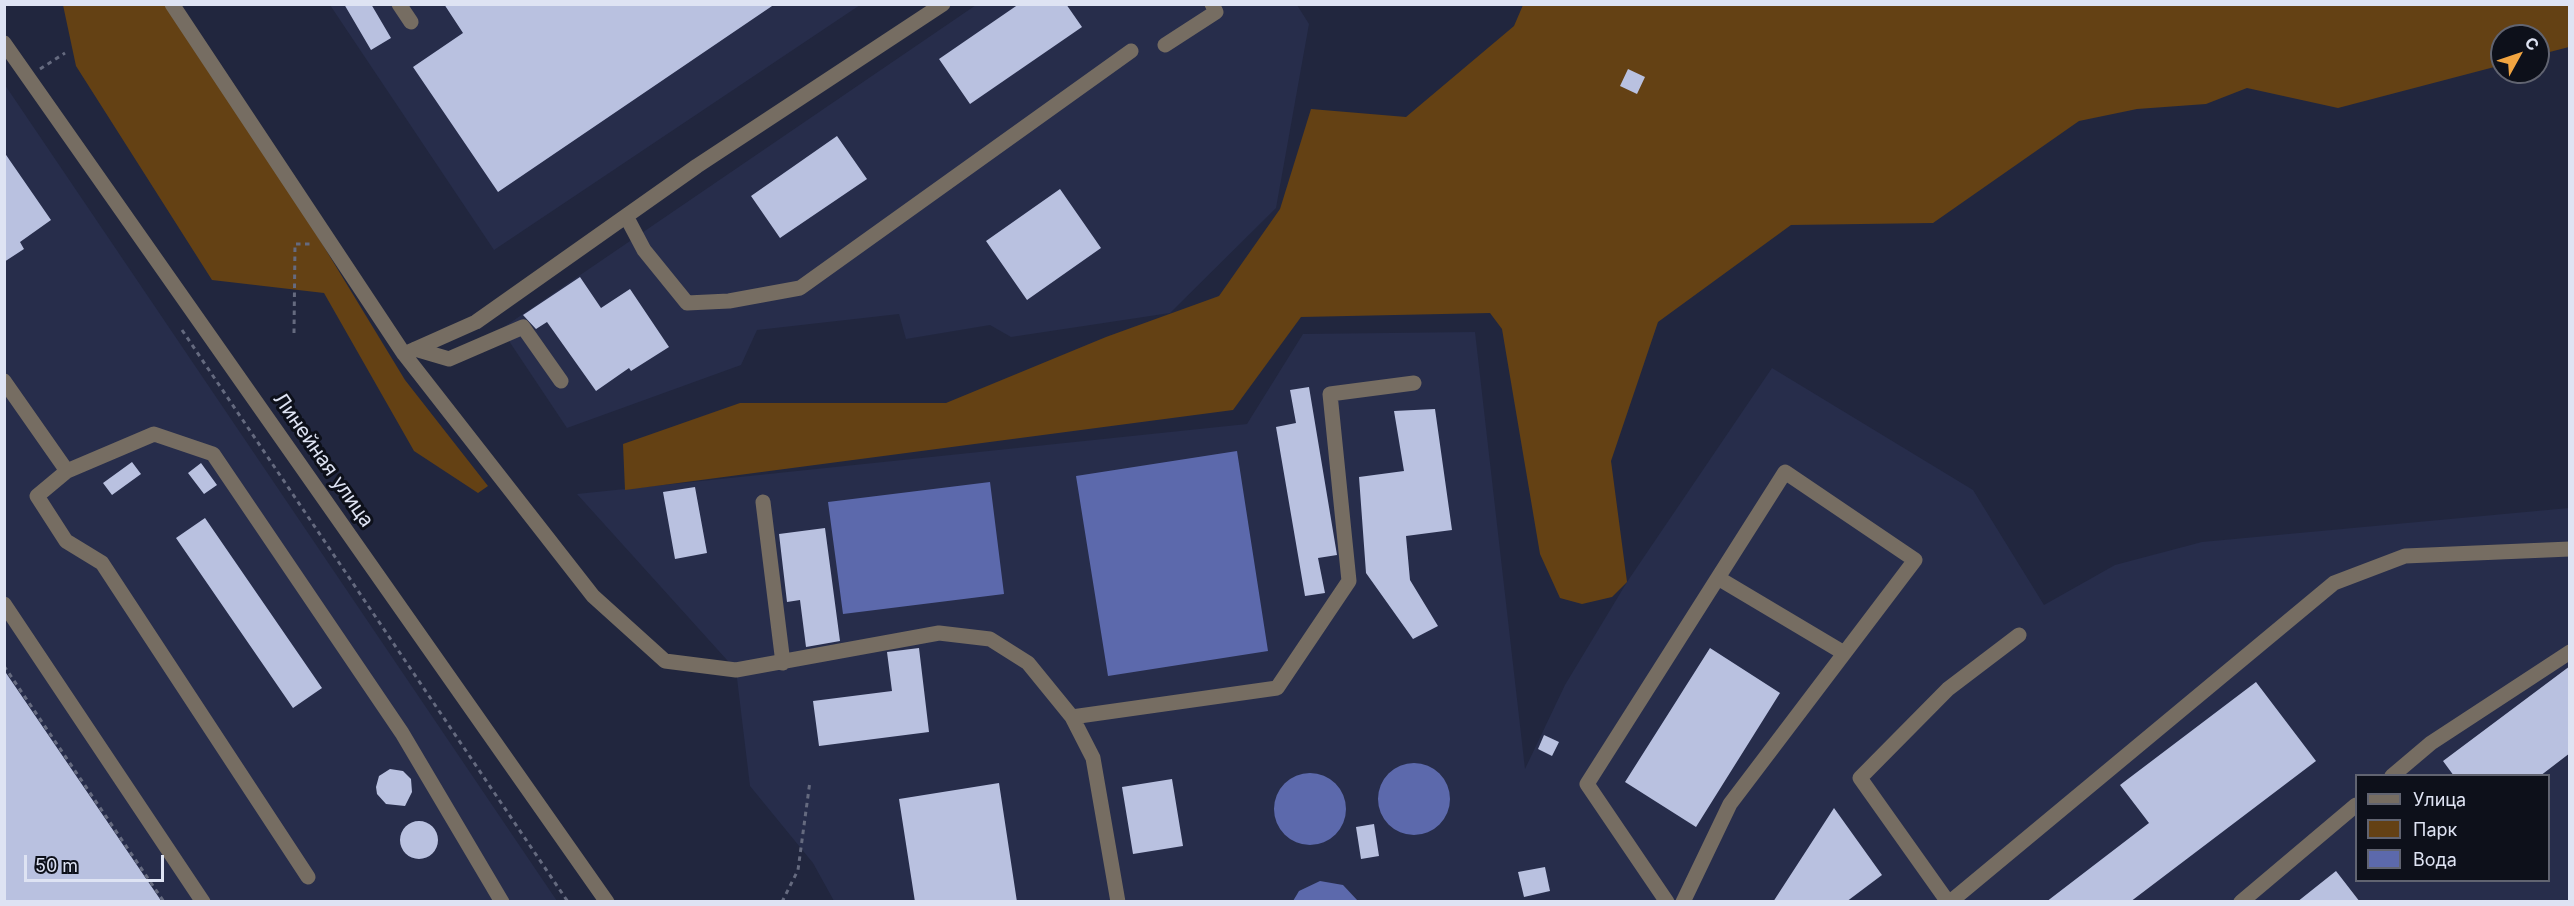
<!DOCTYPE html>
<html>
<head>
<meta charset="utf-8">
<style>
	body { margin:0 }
	#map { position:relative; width:2574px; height:906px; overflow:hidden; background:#21263e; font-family:Inter,sans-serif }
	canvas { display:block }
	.frame { position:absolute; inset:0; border:6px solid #dee3f3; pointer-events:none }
	.legend { position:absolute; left:2355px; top:774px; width:195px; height:108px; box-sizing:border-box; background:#0d101a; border:2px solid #616471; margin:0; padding:8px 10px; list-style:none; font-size:18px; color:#dee3f3 }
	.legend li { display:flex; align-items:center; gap:12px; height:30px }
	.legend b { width:30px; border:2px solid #616471 }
	.north { position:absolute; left:2490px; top:24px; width:60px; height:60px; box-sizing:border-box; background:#0d101a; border:2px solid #616471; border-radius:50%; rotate:50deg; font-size:16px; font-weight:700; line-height:24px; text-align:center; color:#dee3f3 }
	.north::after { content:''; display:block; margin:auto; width:21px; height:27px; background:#f2a541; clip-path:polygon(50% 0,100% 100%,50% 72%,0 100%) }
	.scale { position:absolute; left:24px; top:855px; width:140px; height:27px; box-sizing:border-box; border:3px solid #dee3f3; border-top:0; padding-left:8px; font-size:18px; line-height:21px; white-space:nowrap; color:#dee3f3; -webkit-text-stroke:4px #0d101a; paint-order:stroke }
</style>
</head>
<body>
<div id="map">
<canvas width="2574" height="906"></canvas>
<div class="frame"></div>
<ul class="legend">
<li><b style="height:8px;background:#766d62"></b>Улица</li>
<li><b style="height:16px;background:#644114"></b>Парк</li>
<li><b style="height:16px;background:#5c69ac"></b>Вода</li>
</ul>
<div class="north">С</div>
<div class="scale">50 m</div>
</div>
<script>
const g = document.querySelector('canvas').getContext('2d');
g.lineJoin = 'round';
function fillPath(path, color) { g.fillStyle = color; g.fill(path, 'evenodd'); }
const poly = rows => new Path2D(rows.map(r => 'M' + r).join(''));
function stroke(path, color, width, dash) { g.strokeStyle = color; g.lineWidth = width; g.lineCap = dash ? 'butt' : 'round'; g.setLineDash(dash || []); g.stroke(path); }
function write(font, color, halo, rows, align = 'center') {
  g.font = font + ' Inter,sans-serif'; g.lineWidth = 6; g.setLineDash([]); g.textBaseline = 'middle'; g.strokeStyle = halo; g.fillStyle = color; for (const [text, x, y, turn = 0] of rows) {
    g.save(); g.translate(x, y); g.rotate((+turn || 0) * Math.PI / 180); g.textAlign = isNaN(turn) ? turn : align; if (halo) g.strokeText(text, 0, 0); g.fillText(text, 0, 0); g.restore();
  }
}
const built = poly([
	[330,5,860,5,494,250],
	[976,5,1297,5,1309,24,1276,208,1170,313,1011,337,990,325,906,339,899,314,757,330,741,365,567,428,501,329],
	[5,85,557,901,5,901],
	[1475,332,1525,769,1565,685,1627,582,1772,368,1973,490,2044,605,2115,565,2202,542,2569,508,2569,901,834,901,813,863,750,786,736,670,577,494,1247,424,1303,334],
	[2356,776,2548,776,2548,880,2356,880]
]);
const green = poly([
	[63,5,177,5,405,380,488,486,478,493,414,451,324,293,212,280,76,66],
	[1523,5,2569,5,2569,47,2538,55,2538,36,2502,36,2502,65,2338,108,2247,88,2206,104,2137,109,2079,121,1933,223,1791,225,1658,322,1611,461,1627,582,1612,597,1582,604,1560,598,1540,554,1502,329,1490,313,1301,317,1233,410,625,490,623,444,740,403,946,403,1106,337,1219,296,1280,209,1311,109,1406,117,1514,26]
]);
const water = poly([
	[1237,451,1268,651,1108,676,1076,476],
	[990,482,1004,594,843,614,828,502],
	'1378 799a36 36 0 1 1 72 0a36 36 0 1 1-72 0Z',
	'1274 809a36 36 0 1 1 72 0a36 36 0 1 1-72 0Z',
	[1320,881,1343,885,1358,901,1293,901,1299,891]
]);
const building = poly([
	[344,4,371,4,391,38,371,50],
	[444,4,775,4,498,192,413,67,463,33],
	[1019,4,1066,4,1082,27,970,104,939,59],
	[1628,69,1645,77,1637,94,1620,86],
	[837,136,867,179,780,238,751,196],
	[4,152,51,220,20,242,24,249,4,262],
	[1060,189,1101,248,1027,300,986,241],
	[580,277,601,308,630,289,669,347,631,371,629,368,596,391,547,322,536,329,523,315],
	[1309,387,1337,555,1318,558,1325,593,1305,596,1276,427,1296,423,1290,390],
	[1435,409,1452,530,1406,536,1410,580,1438,626,1413,639,1366,573,1359,477,1404,471,1394,411],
	[132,462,141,474,112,495,103,483],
	[201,463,217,485,204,494,188,473],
	[695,487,707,553,675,559,663,492],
	[205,518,322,688,293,708,176,538],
	[825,528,840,641,806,647,800,600,787,602,779,534],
	[919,648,929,732,819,746,813,701,892,691,887,652],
	[1710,648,1780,693,1696,827,1625,782],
	[2570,666,2570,753,2540,776,2454,776,2443,761],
	[4,670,162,902,4,902],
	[2256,682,2316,761,2130,902,2046,902,2149,823,2120,785],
	[1544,735,1559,742,1552,756,1538,749],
	[390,769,403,771,411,779,412,792,405,806,386,804,377,794,376,787,379,776],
	[1172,779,1183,846,1133,854,1122,787],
	[999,783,1017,902,915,902,899,799],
	[1834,808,1882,875,1846,902,1773,902],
	'400 840a19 19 0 1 1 38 0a19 19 0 1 1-38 0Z',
	[1374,824,1379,856,1361,859,1356,827],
	[1545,867,1550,891,1524,897,1518,872],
	[2336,871,2360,902,2297,902]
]);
const path = poly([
	[40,69,65,53],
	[182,330,568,902],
	[294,333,295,244,312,244],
	[4,666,164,902],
	[782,902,798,870,810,781]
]);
const minor = poly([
	[172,4,404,354,476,322,697,166,943,4],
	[399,4,411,22],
	[4,43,607,902],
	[1165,45,1216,12,1212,4],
	[626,216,644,250,687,303,729,301,800,288,1131,51],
	[415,349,449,359,523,327,561,381],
	[404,354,593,596,665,661,736,670,939,633,990,639,1028,663,1072,717,1093,758,1118,902],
	[4,381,67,471,37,496,66,541,102,563,308,877],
	[67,471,154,434,213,454,402,733,502,902],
	[763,502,783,663],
	[1718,578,1844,653],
	[4,604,203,902],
	[1072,717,1277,688,1349,581,1330,394,1414,383],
	[2392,776,2431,743,2570,652],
	[1667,902,1587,784,1785,472,1915,560,1730,804,1683,902],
	[1948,902,1860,778,1948,689,2019,635],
	[1950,902,2334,583,2405,556,2570,549],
	[2241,902,2356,805]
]);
const streetNames = [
	["Линейная улица",323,460,55]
];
fillPath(built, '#272d4b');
fillPath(green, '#644114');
fillPath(water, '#5c69ac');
fillPath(building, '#b9c1e0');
stroke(path, '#656a7f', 3, [4.5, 4.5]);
stroke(minor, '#766d62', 15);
write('20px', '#dee3f3', '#0d101a', streetNames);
</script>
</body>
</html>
